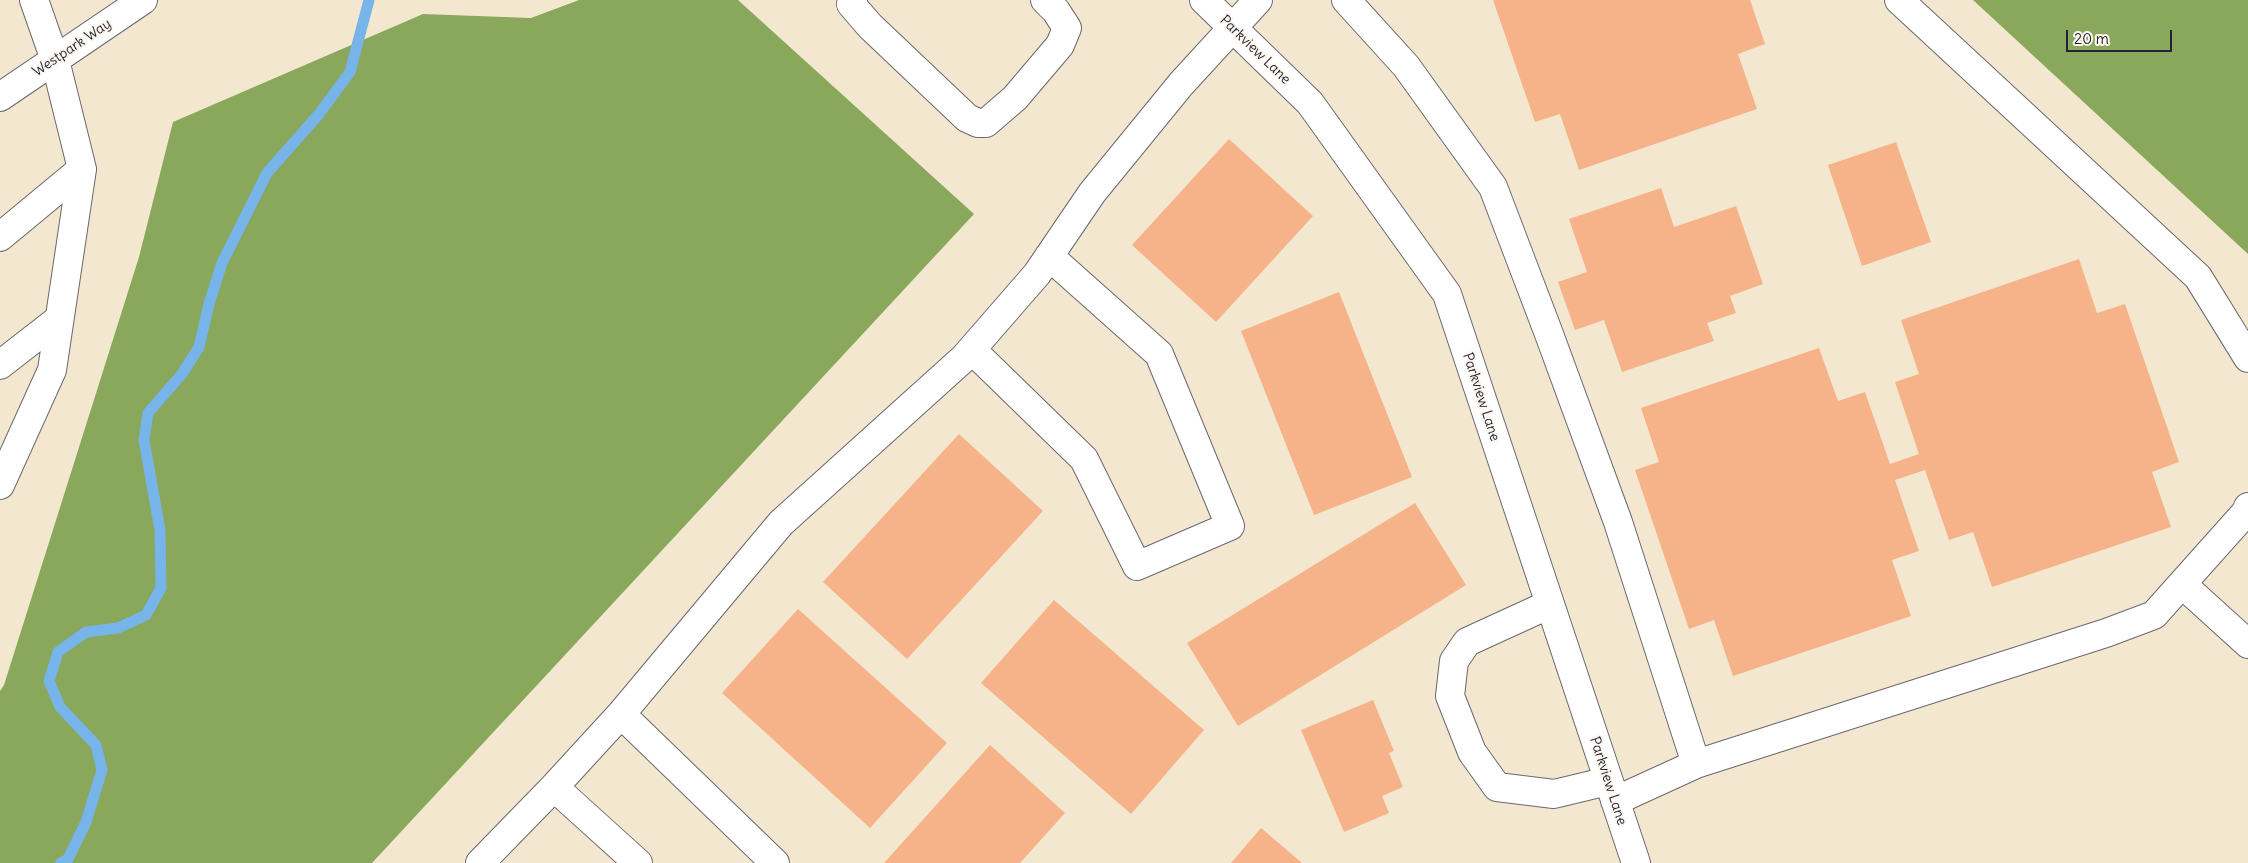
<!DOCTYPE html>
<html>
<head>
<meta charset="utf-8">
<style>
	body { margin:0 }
	#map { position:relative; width:2248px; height:863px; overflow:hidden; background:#f3e8cf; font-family:Delius,sans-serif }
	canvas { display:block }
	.scale { position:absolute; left:2066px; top:30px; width:106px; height:22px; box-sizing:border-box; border:2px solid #22223b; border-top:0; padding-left:6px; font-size:15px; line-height:18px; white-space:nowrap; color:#22223b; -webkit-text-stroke:4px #fbf7ec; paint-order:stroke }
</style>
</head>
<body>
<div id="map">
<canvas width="2248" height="863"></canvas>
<div class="scale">20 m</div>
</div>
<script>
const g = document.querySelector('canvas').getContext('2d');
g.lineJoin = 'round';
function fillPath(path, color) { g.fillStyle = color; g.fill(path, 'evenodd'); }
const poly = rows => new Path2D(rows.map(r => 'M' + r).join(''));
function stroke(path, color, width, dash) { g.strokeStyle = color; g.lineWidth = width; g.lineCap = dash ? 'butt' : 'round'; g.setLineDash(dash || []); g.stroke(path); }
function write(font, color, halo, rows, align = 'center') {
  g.font = font + ' Delius,sans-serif'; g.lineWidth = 4; g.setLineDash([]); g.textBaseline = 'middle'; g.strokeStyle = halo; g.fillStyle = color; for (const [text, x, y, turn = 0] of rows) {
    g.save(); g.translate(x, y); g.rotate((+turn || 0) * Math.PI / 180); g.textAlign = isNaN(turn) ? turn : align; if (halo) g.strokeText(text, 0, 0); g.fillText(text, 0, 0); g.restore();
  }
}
const forest = poly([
	[579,0,738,0,974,214,372,863,0,863,0,691,4,685,139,257,173,122,423,14,531,18],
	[1973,0,2248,0,2248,254]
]);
const stream = poly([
	[61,863,68,859,86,822,102,770,96,745,60,707,49,681,58,652,86,632,118,628,146,615,161,588,160,530,144,440,148,413,182,374,199,347,209,304,222,263,267,173,319,114,350,72,369,0]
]);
const building = poly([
	[1493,0,1750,0,1765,44,1738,54,1757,109,1579,170,1560,114,1535,122],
	[1229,139,1313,216,1216,322,1132,245],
	[1896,142,1931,242,1862,266,1828,165],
	[1661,188,1674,227,1736,206,1763,284,1730,296,1736,313,1707,323,1714,341,1622,372,1604,320,1575,330,1558,282,1587,272,1569,219],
	[2079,259,2097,313,2125,304,2179,462,2152,472,2171,527,1992,587,1973,532,1949,540,1925,470,1895,480,1919,551,1892,560,1911,616,1733,676,1714,620,1689,629,1635,470,1659,462,1641,408,1819,348,1838,401,1865,392,1890,464,1919,454,1895,382,1919,374,1901,320],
	[1339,292,1412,477,1314,515,1241,331],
	[959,434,1043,511,907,659,823,582],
	[1415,503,1466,585,1238,726,1187,643],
	[1054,600,1204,730,1131,814,981,683],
	[798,609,947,743,870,828,722,693],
	[1373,700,1394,751,1389,753,1403,787,1382,796,1389,813,1344,832,1301,730],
	[990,745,1065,813,1020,863,884,863],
	[1261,828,1302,863,1231,863]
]);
const minor = poly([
	[853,0,851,4,870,26,967,118,978,123,986,123,1015,98,1060,45,1067,28,1056,11,1045,0],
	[1204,0,1310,103,1447,294,1636,863],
	[1346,0,1406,66,1493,187,1549,334,1618,522,1696,764],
	[1899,0,2198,277,2248,358],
	[0,237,82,169,55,60,34,0],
	[972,350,1084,459,1137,566,1230,526,1159,354,1049,256],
	[0,365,59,319],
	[0,485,52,370,82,169],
	[2182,584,2248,644],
	[1550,604,1467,642,1454,661,1450,696,1472,752,1497,787,1554,794,1608,781],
	[621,714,775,863],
	[554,787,638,863],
	[1615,801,1696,764,2106,633,2154,615,2246,512,2248,507],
	[480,863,554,787,621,714,781,523,964,358,1037,274,1092,193,1181,84,1258,0]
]);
const major = poly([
	[0,97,143,0]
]);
const streetNames = [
	["Westpark Way",72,48,-34],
	["Parkview Lane",1255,50,44],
	["Parkview Lane",1481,397,72],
	["Parkview Lane",1608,781,72]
];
fillPath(forest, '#89a85c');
stroke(stream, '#76b4e9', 11);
fillPath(building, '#f6b289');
stroke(minor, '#6b676f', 30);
stroke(major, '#6b676f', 30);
stroke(minor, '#fff', 28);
stroke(major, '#fff', 28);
write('14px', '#22223b', '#fbf7ec', streetNames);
</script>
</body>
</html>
